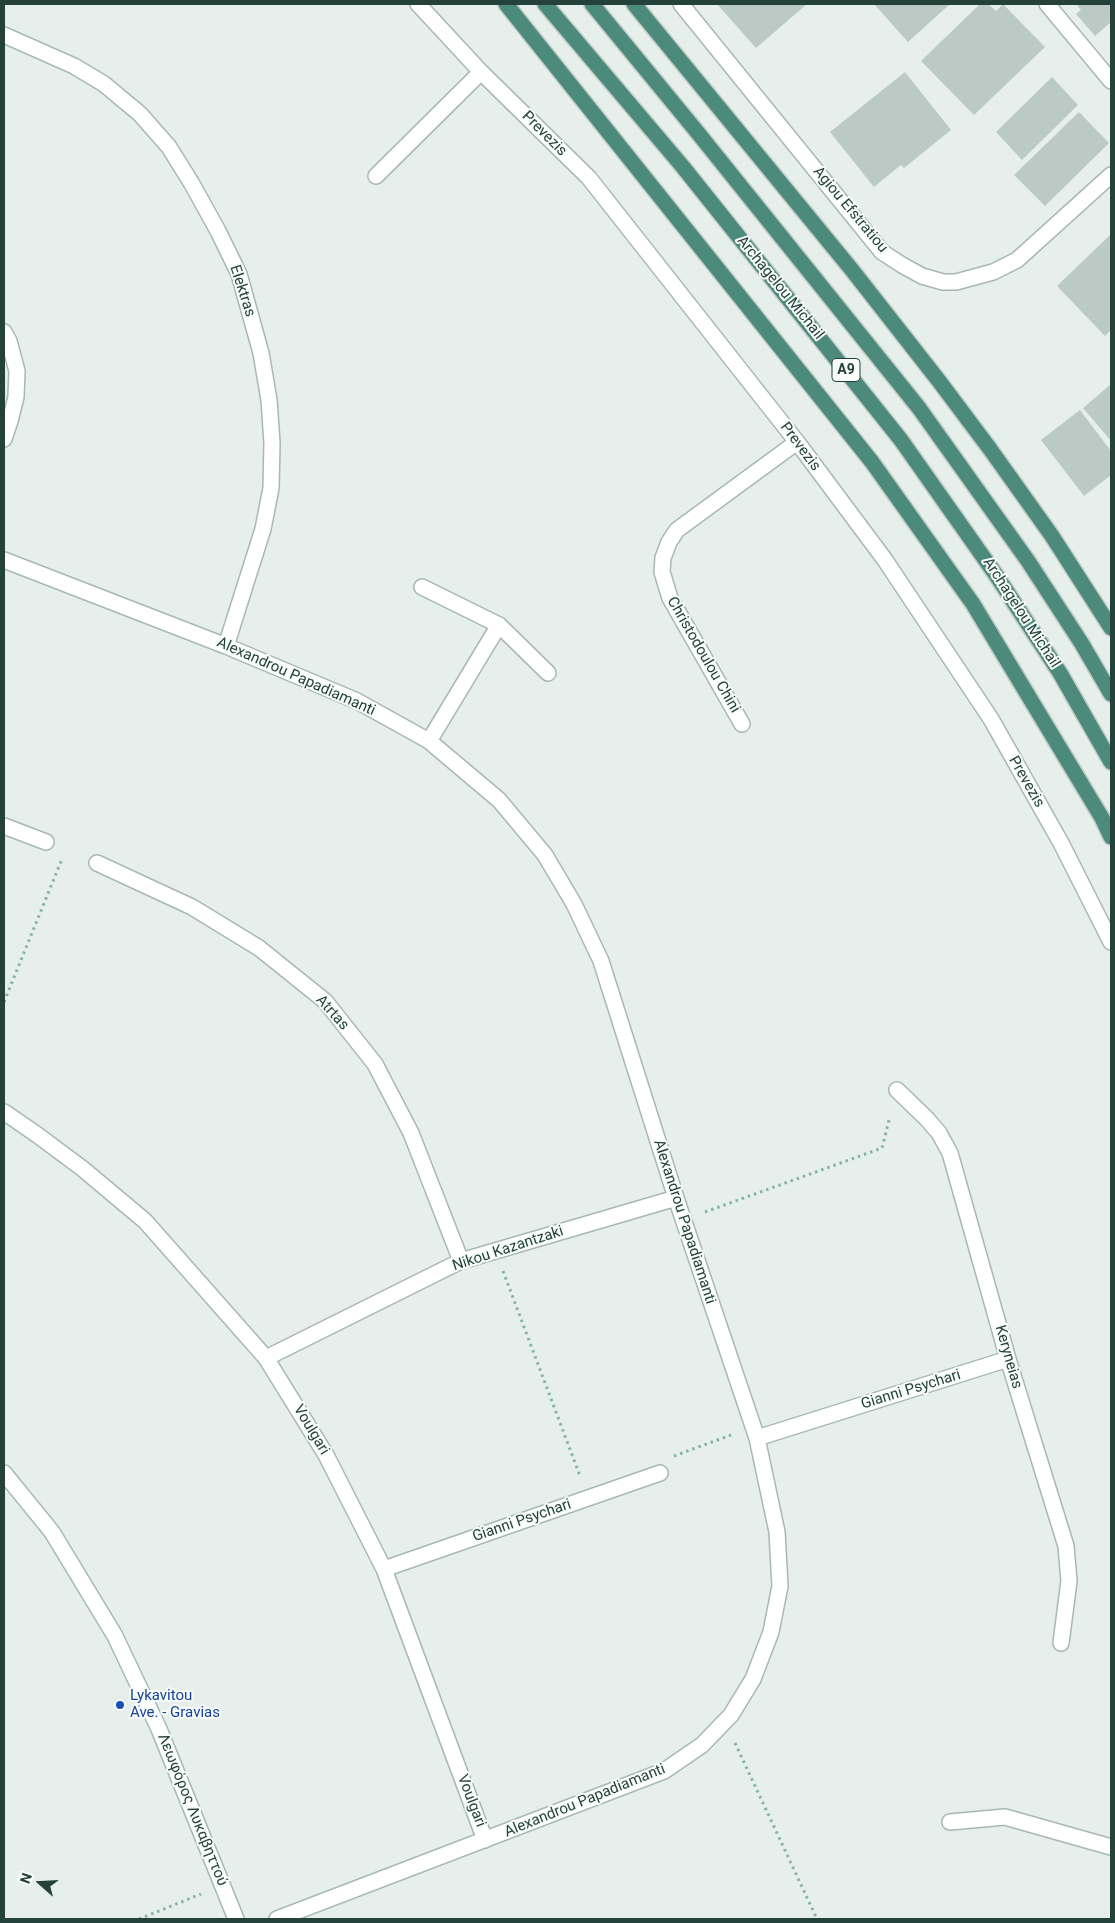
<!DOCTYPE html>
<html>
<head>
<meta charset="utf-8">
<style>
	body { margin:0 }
	#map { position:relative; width:1115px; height:1923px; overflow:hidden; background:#e6efeb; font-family:Roboto,sans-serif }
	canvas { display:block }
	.frame { position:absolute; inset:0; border:5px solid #24423a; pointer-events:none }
	.north { position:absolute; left:15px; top:1858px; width:50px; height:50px; -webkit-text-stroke:4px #f7fbf9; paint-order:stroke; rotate:289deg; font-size:14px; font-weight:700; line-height:20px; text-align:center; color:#24423a }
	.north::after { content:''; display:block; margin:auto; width:18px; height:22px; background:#24423a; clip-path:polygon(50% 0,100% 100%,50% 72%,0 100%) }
</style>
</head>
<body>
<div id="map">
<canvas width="1115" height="1923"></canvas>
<div class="frame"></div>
<div class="north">N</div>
</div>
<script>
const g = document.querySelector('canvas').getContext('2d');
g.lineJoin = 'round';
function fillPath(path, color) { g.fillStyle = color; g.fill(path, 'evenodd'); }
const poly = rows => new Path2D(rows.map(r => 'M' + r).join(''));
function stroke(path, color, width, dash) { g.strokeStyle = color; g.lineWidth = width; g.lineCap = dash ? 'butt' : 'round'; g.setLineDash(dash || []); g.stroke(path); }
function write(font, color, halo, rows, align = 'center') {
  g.font = font + ' Roboto,sans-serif'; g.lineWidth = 4; g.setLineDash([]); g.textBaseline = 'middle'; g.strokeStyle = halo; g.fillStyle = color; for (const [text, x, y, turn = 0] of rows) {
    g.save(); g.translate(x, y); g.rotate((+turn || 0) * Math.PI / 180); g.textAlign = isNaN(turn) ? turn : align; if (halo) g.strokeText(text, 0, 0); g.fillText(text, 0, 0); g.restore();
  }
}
const building = poly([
	[717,4,807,4,756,48],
	[874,4,950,4,908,42],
	[980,4,988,4,996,11,1003,4,1045,47,974,115,921,61],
	[1076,4,1111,4,1111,22,1095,36,1076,14,1081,10],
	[905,72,951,130,904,168,901,165,874,187,830,132],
	[1052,77,1078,105,1022,160,996,132],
	[1079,112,1109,143,1045,206,1014,175],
	[1111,234,1111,330,1105,336,1057,286],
	[1111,384,1111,441,1083,408],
	[1080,410,1111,451,1111,475,1084,496,1041,440]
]);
const path = poly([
	[4,1002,62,859],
	[705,1212,882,1148,890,1116],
	[503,1271,580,1476],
	[674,1456,731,1435],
	[735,1743,817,1919],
	[139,1919,201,1894]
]);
const service = poly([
	[422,587,499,625,548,673],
	[429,741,499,625],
	[950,1822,1005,1817,1111,1847]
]);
const minor = poly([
	[418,4,481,72,589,178,797,442,885,560,991,719,1061,843,1111,942],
	[681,4,882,252,902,265,922,276,943,282,956,282,993,272,1017,260,1111,175],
	[1047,4,1111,81],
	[4,35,74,66,104,84,140,114,169,147,192,184,218,231,239,274,261,353,269,400,272,443,271,488,263,529,226,646],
	[376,176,481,72],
	[4,332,9,341,17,371,16,397,10,421,4,439],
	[4,560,226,646,357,701,429,741,499,800,545,855,574,904,601,961,676,1198,757,1438,777,1532,780,1586,771,1632,753,1679,731,1715,702,1745,664,1771,277,1919],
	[742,724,670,598,662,572,663,558,669,542,677,530,797,442],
	[4,826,46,842],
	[97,863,192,907,259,948,325,1001,375,1064,411,1133,461,1261],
	[897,1090,927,1119,939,1133,950,1153,1008,1359,1066,1546,1069,1581,1061,1643],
	[4,1112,36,1134,83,1169,145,1221,266,1358,326,1455,384,1569,485,1840],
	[266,1358,461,1261,676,1198],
	[757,1438,1008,1359],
	[384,1569,660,1473]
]);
const secondary = poly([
	[4,1473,52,1532,115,1636,159,1729,236,1919]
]);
const trunk = poly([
	[506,4,872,462,973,604,1102,818,1111,837],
	[545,4,683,167,901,440,996,575,1060,673,1111,762],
	[592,4,698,133,919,408,1028,561,1082,644,1111,694],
	[634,4,852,270,939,381,990,449,1052,536,1111,628]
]);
const markers = [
	[120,1705,5,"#1a4fb4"]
];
const shields = [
	[846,370,28]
];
const shieldNames = [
	["A9",846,370]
];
const streetNames = [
	["Prevezis",544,134,45],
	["Agiou Efstratiou",850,210,50],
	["Archagelou Michail",780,288,51],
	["Elektras",242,291,72],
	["Prevezis",800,447,53],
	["Archagelou Michail",1021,613,57],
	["Christodoulou Chini",703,655,60],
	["Alexandrou Papadiamanti",296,677,24],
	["Prevezis",1026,782,60],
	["Atrtas",332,1013,48],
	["Alexandrou Papadiamanti",684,1222,72],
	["Nikou Kazantzaki",508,1249,-18],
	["Keryneias",1008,1357,74],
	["Gianni Psychari",911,1390,-17],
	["Voulgari",311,1430,59],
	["Gianni Psychari",522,1521,-19],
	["Voulgari",471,1801,69],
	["Alexandrou Papadiamanti",585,1801,-22],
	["Λεωφόρος Λυκαβηττού",192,1810,68]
];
const transitNames = [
	["Lykavitou",130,1696],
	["Ave. - Gravias",130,1713]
];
fillPath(building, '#bbcac4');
stroke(service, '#a8b8b2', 18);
stroke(minor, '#a8b8b2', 18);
stroke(secondary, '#a4bbb3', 18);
stroke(trunk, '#c2cac8', 18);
stroke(path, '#86b3a5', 3, [2.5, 4]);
stroke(service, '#fff', 15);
stroke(minor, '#fff', 15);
stroke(secondary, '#fff', 15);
stroke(trunk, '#4c8a7c', 15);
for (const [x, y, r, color] of markers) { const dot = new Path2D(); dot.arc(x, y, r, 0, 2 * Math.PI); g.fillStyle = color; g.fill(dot); stroke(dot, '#f7fbf9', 2); }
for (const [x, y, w] of shields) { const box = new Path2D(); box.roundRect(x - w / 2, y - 11.5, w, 23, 4); g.fillStyle = '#f7fbf9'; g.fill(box); stroke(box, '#24423a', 1); }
write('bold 14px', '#24423a', null, shieldNames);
write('15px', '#24423a', '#f7fbf9', streetNames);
write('15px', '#164399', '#f7fbf9', transitNames, 'left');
</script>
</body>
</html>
